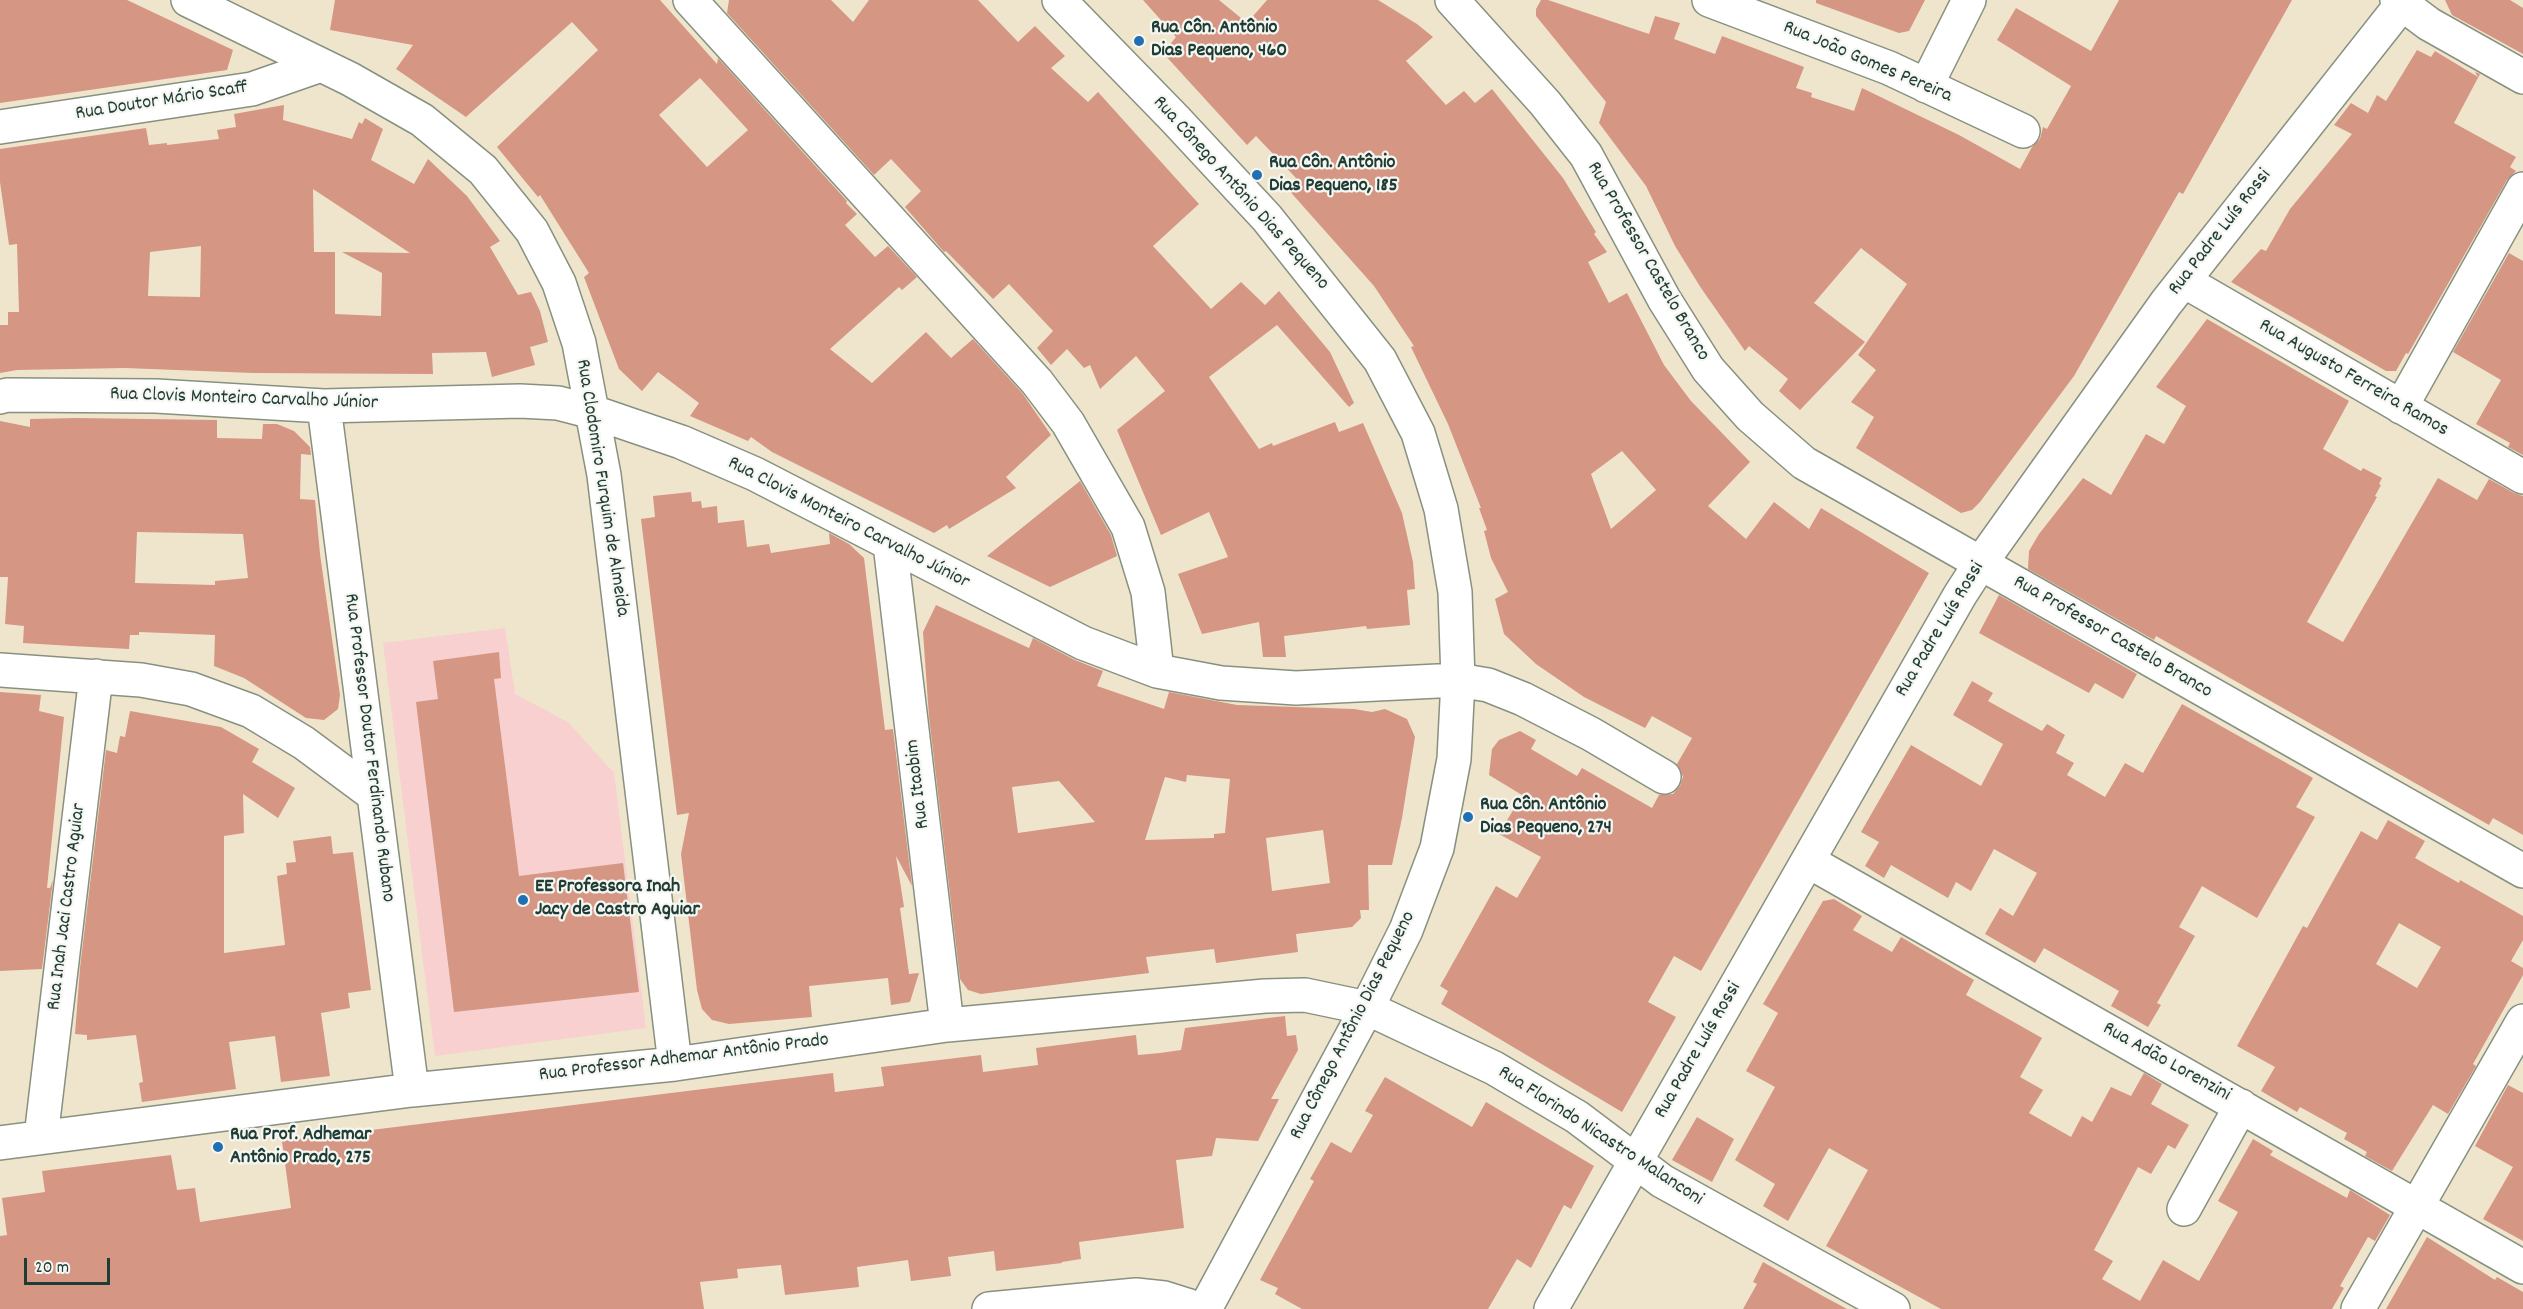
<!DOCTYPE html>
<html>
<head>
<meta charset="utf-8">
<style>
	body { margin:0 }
	#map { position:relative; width:2523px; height:1309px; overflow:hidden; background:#efe5cc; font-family:Dekko,sans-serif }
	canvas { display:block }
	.scale { position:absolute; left:24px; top:1258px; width:86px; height:27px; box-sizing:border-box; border:3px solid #1f3d34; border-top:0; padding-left:8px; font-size:18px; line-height:21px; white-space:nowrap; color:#1f3d34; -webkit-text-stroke:4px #f6f6f2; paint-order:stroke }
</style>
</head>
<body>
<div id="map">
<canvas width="2523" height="1309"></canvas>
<div class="scale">20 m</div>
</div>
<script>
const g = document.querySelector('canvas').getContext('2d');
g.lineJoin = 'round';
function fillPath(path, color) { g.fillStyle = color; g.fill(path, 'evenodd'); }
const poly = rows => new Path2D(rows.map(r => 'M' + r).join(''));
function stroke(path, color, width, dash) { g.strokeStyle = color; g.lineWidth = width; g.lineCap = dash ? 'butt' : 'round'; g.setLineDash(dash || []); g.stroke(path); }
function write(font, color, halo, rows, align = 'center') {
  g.font = font + ' Dekko,sans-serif'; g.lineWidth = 4.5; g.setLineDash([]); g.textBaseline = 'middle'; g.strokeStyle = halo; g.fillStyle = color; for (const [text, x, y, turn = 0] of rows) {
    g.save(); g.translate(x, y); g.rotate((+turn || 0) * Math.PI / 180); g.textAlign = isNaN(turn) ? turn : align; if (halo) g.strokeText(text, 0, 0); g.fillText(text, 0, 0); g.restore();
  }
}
const built = poly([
	[505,628,515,694,568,722,614,773,646,1028,435,1056,383,643]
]);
const building = poly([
	[0,0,127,0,233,50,227,70,0,103],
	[335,0,660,0,717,64,718,58,847,201,846,203,857,214,845,225,875,257,888,246,917,277,902,290,899,287,830,349,872,383,926,332,951,358,973,339,1023,394,1051,435,1006,477,1016,488,949,529,947,525,934,533,772,452,751,437,748,441,690,416,699,403,658,372,642,391,619,369,584,277,589,273,540,195,538,197,497,147,598,50,572,22,466,117,396,69,413,45,330,30],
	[700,78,748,130,707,167,659,115],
	[729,0,831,0,853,22,869,0,978,0,1018,42,1035,26,1065,56,1051,68,1088,102,1098,92,1199,204,1153,246,1211,309,1241,282,1265,305,1279,291,1330,352,1354,403,1349,407,1277,325,1209,377,1259,449,1272,443,1273,446,1335,422,1339,432,1363,423,1402,513,1413,562,1415,589,1407,590,1410,625,1367,629,1366,626,1284,636,1286,657,1263,657,1259,622,1202,634,1178,574,1228,557,1209,512,1161,535,1117,430,1165,391,1136,356,1100,389,1090,365,1084,368,1067,349,1051,365,1037,348,1053,331,1009,284,993,299,946,251,944,252,905,207,921,191,891,159,874,175,727,13],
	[1143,0,1219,0,1247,23,1267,0,1378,0,1417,24,1433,37,1406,61,1446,105,1464,91,1475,103,1492,89,1563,178,1596,232,1594,234,1607,252,1588,262,1609,303,1627,293,1664,365,1691,401,1750,462,1708,506,1746,539,1774,502,1809,529,1821,508,1929,573,1701,971,1674,956,1648,1002,1676,1017,1622,1112,1441,1004,1448,991,1440,986,1496,886,1517,898,1541,857,1499,834,1522,795,1489,775,1492,749,1499,740,1520,731,1536,740,1531,749,1577,776,1582,768,1652,808,1659,795,1673,794,1680,786,1683,777,1677,764,1692,738,1652,716,1645,728,1584,697,1536,664,1504,634,1495,599,1508,592,1491,558,1484,531,1487,530,1479,508,1481,508,1448,424,1411,347,1414,346,1374,286,1286,187,1296,178,1256,136,1247,145,1163,53,1176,37],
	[1622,451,1656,490,1611,529,1591,474],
	[1541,0,1548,0,1649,34,1655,16,1680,23,1674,39,1715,54,1722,36,1804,67,1796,88,1812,93,1811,97,1854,111,1862,88,1959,135,2020,169,2032,147,2040,139,2043,127,2047,129,2071,86,1997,40,2016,8,2091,51,2119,0,2292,0,2183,194,2179,192,2074,376,1980,502,1972,510,1961,513,1856,448,1874,417,1851,402,1876,370,1858,355,1907,284,1861,248,1814,303,1865,342,1800,410,1779,391,1788,379,1749,346,1745,351,1701,288,1675,246,1646,186,1599,123,1606,102,1536,16,1536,9],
	[1816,0,1925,0,1909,31,1899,33,1816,3],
	[2445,0,2510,0,2523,8,2523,54,2452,15],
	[2417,50,2431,57,2435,51,2478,77,2475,72,2480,74,2454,123,2516,157,2510,167,2516,171,2507,180,2408,354,2406,353,2396,371,2386,371,2231,282,2261,249,2266,251,2290,209,2352,134,2334,125,2351,103,2368,113,2377,95,2386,101],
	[284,105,283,120,352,139,359,122,362,124,365,118,383,129,371,160,414,184,428,159,467,196,500,241,490,247,518,295,531,292,540,311,548,342,530,347,535,365,492,377,486,352,432,353,433,374,253,373,125,368,17,370,0,373,0,325,8,325,8,312,19,312,17,244,9,245,0,182,0,149,146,128,149,145,167,143,167,145,219,139,217,130,236,127,234,114],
	[313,189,410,253,342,252,382,273,381,316,335,314,335,252,314,252],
	[201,246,200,297,148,296,150,252],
	[2509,253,2523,261,2523,455,2508,447,2510,443,2476,424,2501,380,2453,352],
	[2207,319,2349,401,2323,449,2361,471,2363,468,2382,478,2379,484,2381,485,2375,496,2377,497,2307,622,2343,642,2438,478,2477,500,2489,479,2514,493,2523,496,2523,835,2493,818,2489,825,2156,636,2154,640,2028,569,2029,551,2039,534,2083,478,2111,495,2146,434,2164,444,2186,406,2156,387],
	[77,418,217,420,217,438,262,439,263,424,277,424,294,431,310,447,311,455,301,454,300,499,315,500,320,554,340,695,338,709,324,720,306,718,244,678,214,666,215,635,139,632,139,635,130,635,129,649,72,646,23,643,24,626,5,624,8,577,0,577,0,421,30,427,30,419],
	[137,532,243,534,248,578,215,581,215,585,135,583],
	[1080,481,1111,535,1117,556,1050,587,987,556],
	[691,492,692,502,701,501,702,508,717,506,718,523,744,520,747,547,769,544,771,553,830,544,829,533,849,544,864,558,885,730,893,729,912,886,896,856,904,907,900,908,909,974,919,973,910,1002,891,1005,888,978,809,986,812,1017,729,1024,712,1020,702,1009,697,990,681,854,689,813,677,815,641,519,655,517,653,496],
	[1999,595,2137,674,2123,699,2095,683,2089,693,1979,633],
	[936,605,1029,648,1033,638,1075,660,1103,671,1097,686,1164,709,1169,692,1237,705,1354,709,1372,712,1385,709,1407,719,1415,737,1402,818,1392,865,1368,865,1369,910,1360,910,1361,918,1352,927,1296,934,1298,952,1216,963,1214,949,1146,957,1149,973,981,994,968,990,960,979,929,717,923,632],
	[1187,775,1230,779,1225,833,1214,834,1214,838,1145,840,1165,777,1186,782],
	[1059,781,1095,822,1018,833,1012,787],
	[1323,830,1330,883,1272,891,1266,838],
	[499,652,501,678,494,679,519,876,623,863,639,992,454,1012,416,702,438,699,433,661],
	[1972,681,1993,693,1988,701,2042,731,2047,724,2065,735,2056,753,2074,763,2067,775,2105,797,2125,763,2143,773,2182,704,2313,778,2296,807,2315,817,2257,918,2202,886,2179,927,2195,936,2157,1003,2161,1005,2148,1027,2111,1006,2119,991,2063,959,2044,948,2035,963,1985,934,2000,908,2013,916,2037,873,1994,849,1971,891,1956,882,1948,898,1891,865,1884,878,1865,866,1879,842,1861,832,1911,745,1981,786,2003,744,1953,715],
	[0,692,41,695,39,711,64,717,47,888,50,888,53,880,42,969,0,971],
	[130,711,221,727,259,749,252,762,295,788,278,818,243,794,244,833,224,836,224,953,285,945,277,876,287,874,286,863,296,862,293,841,331,836,333,854,353,852,371,990,348,993,350,1008,321,1013,330,1076,281,1082,275,1036,229,1042,236,1089,142,1102,139,1083,143,1082,136,1035,87,1040,87,1035,75,1034,80,968,106,750,117,753,120,736,125,737],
	[2388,820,2425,841,2415,858,2459,883,2460,880,2523,916,2523,940,2511,961,2523,968,2523,975,2473,1064,2476,1066,2448,1114,2433,1105,2392,1171,2365,1156,2367,1152,2344,1139,2347,1133,2300,1107,2297,1112,2261,1091,2275,1067,2237,1046,2303,926,2307,928,2361,831,2377,840],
	[2399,923,2441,947,2417,988,2376,964],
	[1834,899,1862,916,1853,930,1892,952,1901,937,1974,980,1966,995,2042,1038,2020,1077,2043,1090,2029,1113,2071,1137,2082,1116,2092,1122,2111,1087,2131,1096,2144,1073,2162,1084,2151,1104,2189,1125,2175,1149,2168,1145,2151,1174,2138,1167,2094,1250,2113,1261,2102,1279,2140,1301,2163,1260,2199,1281,2238,1212,2218,1201,2253,1139,2273,1151,2270,1155,2347,1198,2350,1190,2390,1215,2375,1241,2368,1237,2340,1286,2344,1288,2332,1309,1941,1309,1826,1246,1868,1170,1829,1148,1788,1221,1763,1206,1775,1184,1735,1160,1775,1087,1746,1071,1778,1013,1763,1004,1823,901],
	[1285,1016,1287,1036,1296,1035,1298,1050,1271,1099,1279,1099,1258,1141,1216,1138,1212,1156,1176,1160,1184,1228,1079,1242,1081,1259,1062,1262,1062,1263,996,1271,994,1251,948,1257,951,1276,911,1281,908,1260,857,1267,859,1287,785,1295,781,1265,737,1269,738,1278,700,1282,704,1309,0,1309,0,1236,7,1235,2,1198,45,1192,42,1171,171,1155,177,1190,195,1188,200,1222,291,1208,282,1141,833,1073,835,1092,884,1086,881,1067,981,1055,983,1072,1038,1065,1036,1048,1136,1035,1138,1055,1160,1053,1181,1050,1185,1028],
	[1385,1077,1472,1127,1486,1102,1594,1166,1571,1209,1564,1205,1531,1268,1517,1259,1488,1309,1302,1309,1275,1294,1278,1288,1260,1280,1314,1181,1310,1179,1331,1142,1351,1153,1373,1115,1365,1111],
	[2508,1085,2523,1093,2523,1241,2483,1219,2513,1167,2475,1146],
	[1697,1117,1734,1139,1712,1182,1672,1160],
	[2427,1237,2495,1280,2497,1277,2523,1292,2523,1309,2386,1309],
	[1763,1262,1821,1295,1847,1309,1743,1309,1757,1284,1753,1282]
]);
const minor = poly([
	[188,0,350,79,422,120,483,170,532,231,559,283,579,343,604,475,675,1064],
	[690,0,1037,382,1068,423,1128,527,1148,592,1157,671],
	[1059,0,1175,119,1267,218,1380,360,1418,433,1441,509,1455,592,1458,680,1454,759,1437,848,1406,930,1367,1008,1205,1309],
	[1452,0,1545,103,1586,155,1664,299,1708,369,1750,416,1804,463,2523,871],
	[1709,0,1889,68,2023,131],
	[2397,0,2429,24,2523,77],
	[1926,86,1969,0],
	[0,127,252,89,321,65],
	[2184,281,2523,477],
	[0,397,7,395,156,396,324,406,520,401,558,403,593,412,681,442,755,474,1083,643,1157,671,1221,683,1296,688,1458,680,1488,685,1523,699,1591,734,1664,777],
	[324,406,412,1090],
	[2401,407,2523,189],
	[890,544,947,1025],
	[0,670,141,680,191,689,251,711,304,743,374,795],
	[1808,861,2523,1267],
	[41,1137,96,676],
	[0,1143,412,1090,675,1064,947,1025,1265,996,1305,995,1367,1008,1494,1068,1577,1117,1662,1181,1893,1309],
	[2184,1209,2241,1106],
	[989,1309,1136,1295,1164,1298,1199,1309],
	[1551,1309,1960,595,1980,564,2166,303,2405,0],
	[2358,1309,2523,1021]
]);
const markers = [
	[1139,41,6,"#1f6fb2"],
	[1257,175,6,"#1f6fb2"],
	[1468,817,6,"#1f6fb2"],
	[523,900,6,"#1f6fb2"],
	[218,1147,6,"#1f6fb2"]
];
const poiNames = [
	["Rua Côn. Antônio",1151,29],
	["Dias Pequeno, 460",1151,52],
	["Rua Côn. Antônio",1269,164],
	["Dias Pequeno, 185",1269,187],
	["Rua Côn. Antônio",1480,806],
	["Dias Pequeno, 274",1480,829],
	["EE Professora Inah",535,888],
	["Jacy de Castro Aguiar",535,911],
	["Rua Prof. Adhemar",230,1136],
	["Antônio Prado, 275",230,1159]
];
const streetNames = [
	["Rua João Gomes Pereira",1867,63,23],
	["Rua Doutor Mário Scaff",162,102,-9],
	["Rua Cônego Antônio Dias Pequeno",1240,194,48],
	["Rua Padre Luís Rossi",2221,233,-52],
	["Rua Professor Castelo Branco",1647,262,60],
	["Rua Augusto Ferreira Ramos",2353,379,30],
	["Rua Clovis Monteiro Carvalho Júnior",244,400,2],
	["Rua Clodomiro Furquim de Almeida",601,488,81],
	["Rua Clovis Monteiro Carvalho Júnior",848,524,27],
	["Rua Padre Luís Rossi",1941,630,-59],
	["Rua Professor Castelo Branco",2112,638,30],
	["Rua Professor Doutor Ferdinando Rubano",368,748,83],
	["Rua Itaobim",919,784,-97],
	["Rua Inah Jaci Castro Aguiar",68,907,-83],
	["Rua Cônego Antônio Dias Pequeno",1354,1026,-63],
	["Rua Padre Luís Rossi",1699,1051,-60],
	["Rua Professor Adhemar Antônio Prado",684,1059,-7],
	["Rua Adão Lorenzini",2166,1063,29],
	["Rua Florindo Nicastro Malanconi",1600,1137,33]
];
fillPath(built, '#f7d0cf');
fillPath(building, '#d59684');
stroke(minor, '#879180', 36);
stroke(minor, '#fff', 33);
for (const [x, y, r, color] of markers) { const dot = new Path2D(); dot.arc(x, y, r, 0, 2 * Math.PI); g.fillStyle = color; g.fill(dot); stroke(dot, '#f6f6f2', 2); }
write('bold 20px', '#1f3d34', '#f6f6f2', poiNames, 'left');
write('20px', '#1f3d34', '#f6f6f2', streetNames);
</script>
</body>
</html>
